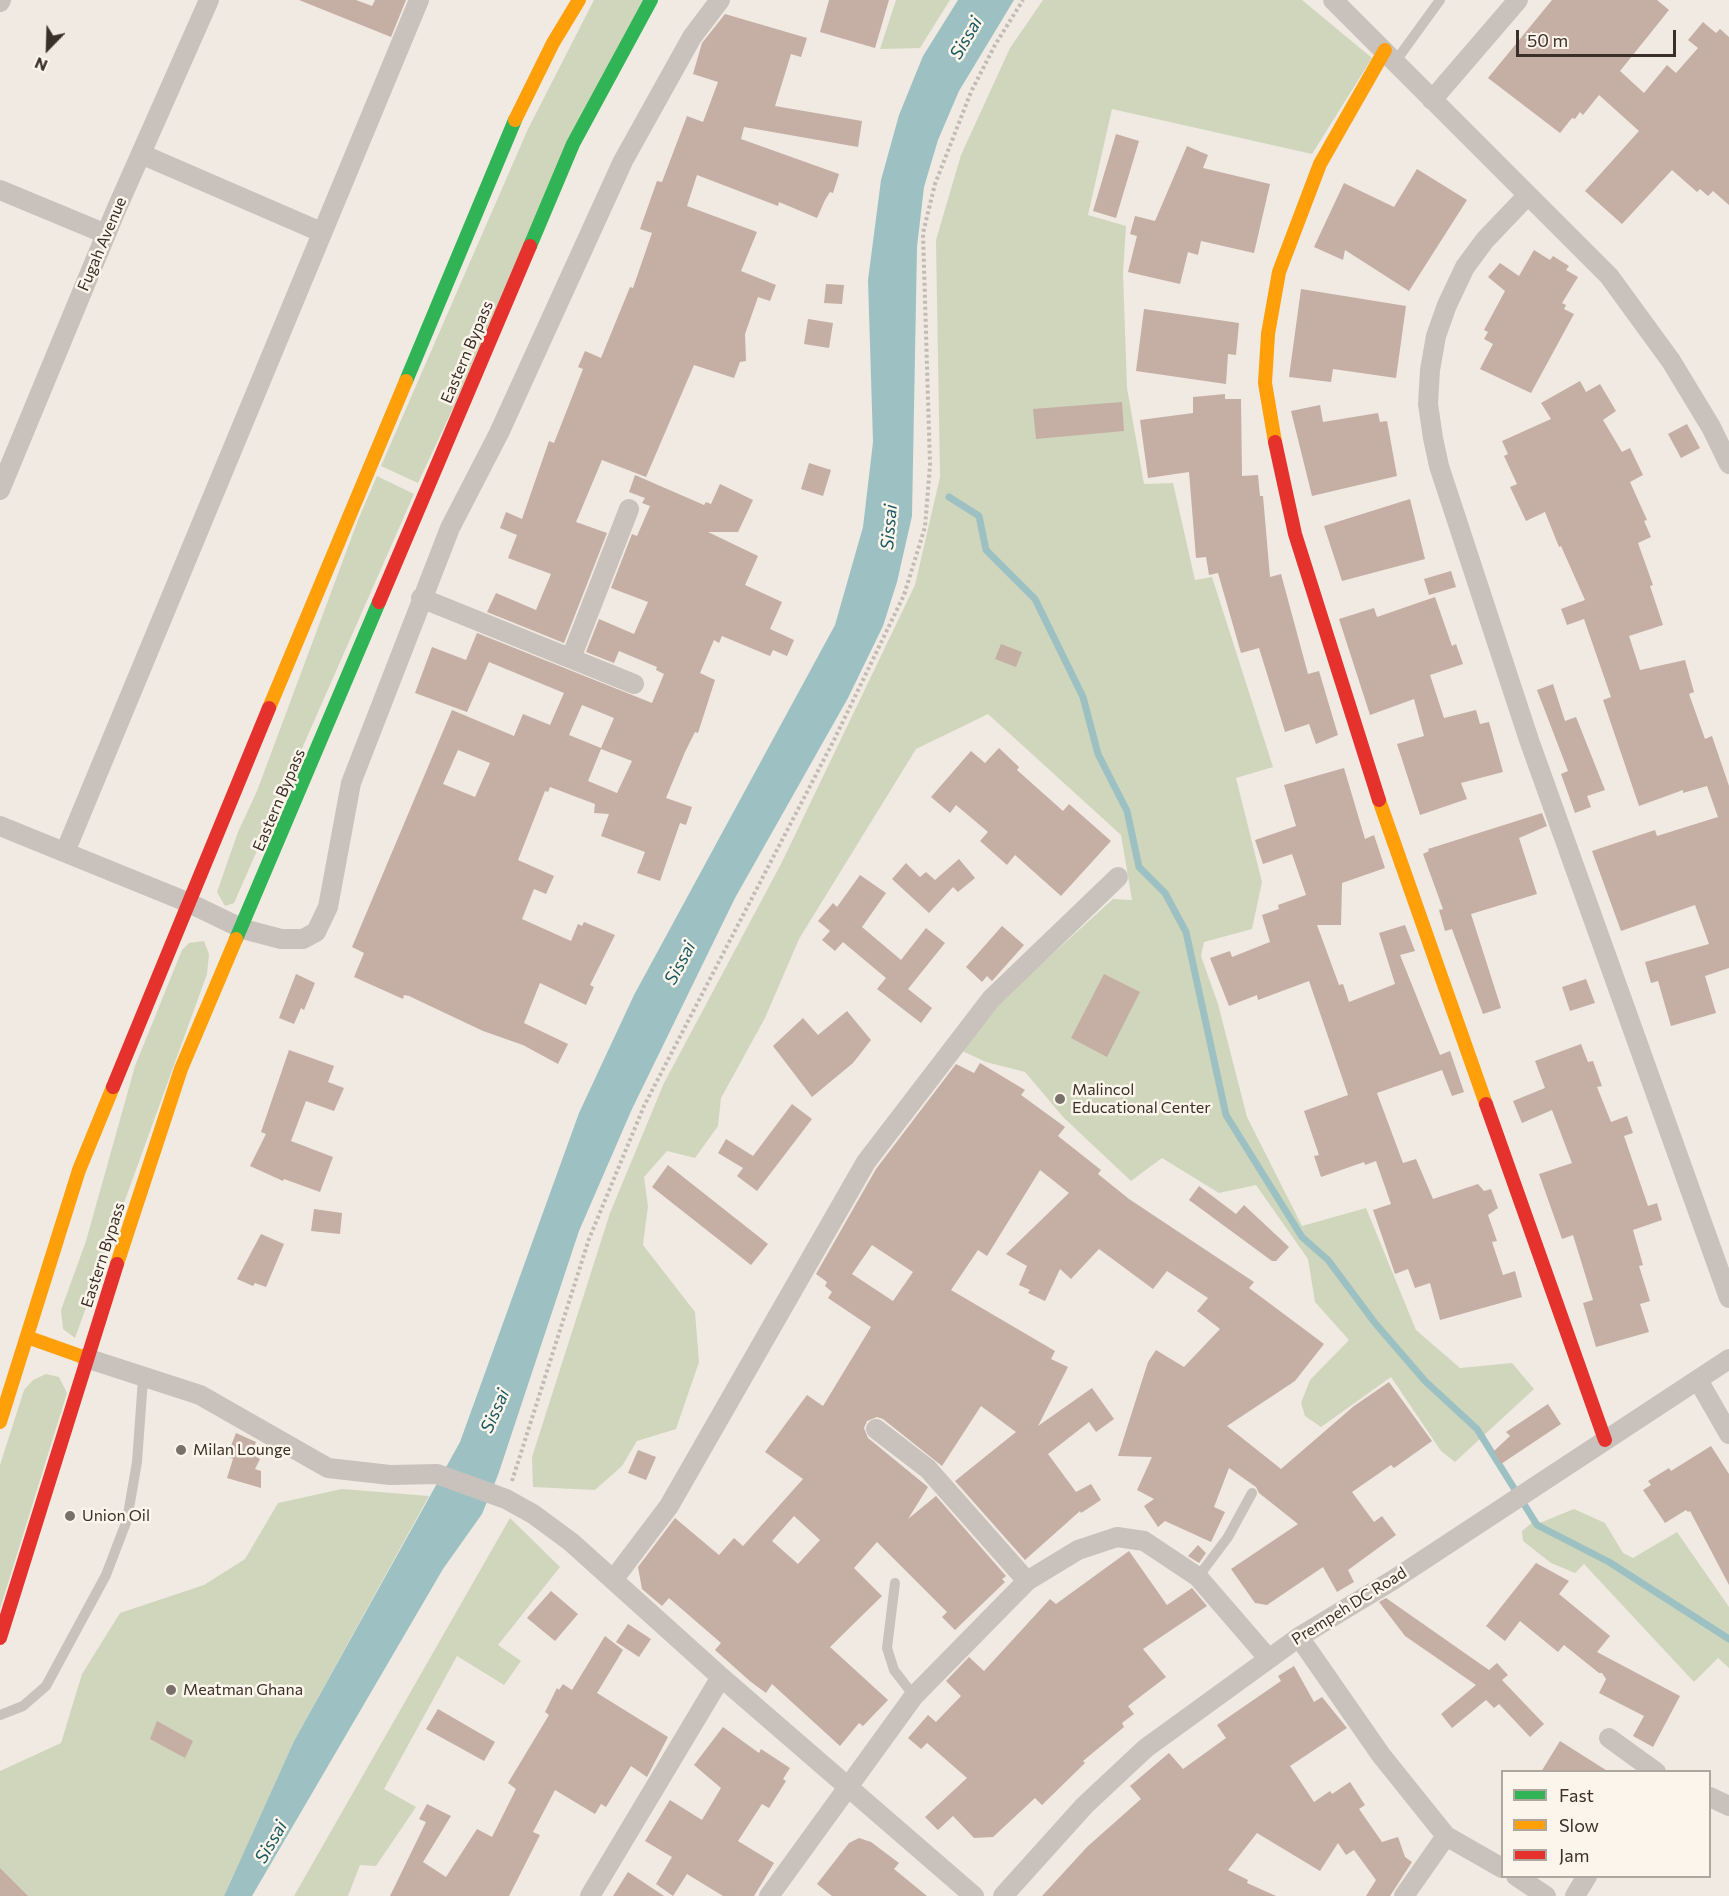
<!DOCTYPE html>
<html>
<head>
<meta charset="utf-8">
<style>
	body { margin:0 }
	#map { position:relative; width:1729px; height:1896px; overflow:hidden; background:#f0eae3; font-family:Commissioner,sans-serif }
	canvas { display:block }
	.legend { position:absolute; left:1501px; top:1770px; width:210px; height:108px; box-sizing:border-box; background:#fcf5eb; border:2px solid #afa69d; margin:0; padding:8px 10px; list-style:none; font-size:18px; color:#3b2f29 }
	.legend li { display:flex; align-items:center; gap:12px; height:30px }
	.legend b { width:30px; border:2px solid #afa69d }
	.north { position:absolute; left:18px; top:18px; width:60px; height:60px; -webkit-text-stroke:4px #fcf5eb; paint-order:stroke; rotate:203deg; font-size:16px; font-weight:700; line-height:24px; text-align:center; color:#3b2f29 }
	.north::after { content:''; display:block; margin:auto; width:21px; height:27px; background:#3b2f29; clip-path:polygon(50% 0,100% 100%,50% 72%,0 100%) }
	.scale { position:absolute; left:1516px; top:30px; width:160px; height:27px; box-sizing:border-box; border:3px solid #3b2f29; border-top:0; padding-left:8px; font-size:18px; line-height:21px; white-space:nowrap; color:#3b2f29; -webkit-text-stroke:4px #fcf5eb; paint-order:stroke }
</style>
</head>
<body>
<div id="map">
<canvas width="1729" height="1896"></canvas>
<ul class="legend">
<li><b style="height:8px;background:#30b455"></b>Fast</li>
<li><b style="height:8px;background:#ff9f0a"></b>Slow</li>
<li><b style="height:8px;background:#e5322d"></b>Jam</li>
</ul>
<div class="north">N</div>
<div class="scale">50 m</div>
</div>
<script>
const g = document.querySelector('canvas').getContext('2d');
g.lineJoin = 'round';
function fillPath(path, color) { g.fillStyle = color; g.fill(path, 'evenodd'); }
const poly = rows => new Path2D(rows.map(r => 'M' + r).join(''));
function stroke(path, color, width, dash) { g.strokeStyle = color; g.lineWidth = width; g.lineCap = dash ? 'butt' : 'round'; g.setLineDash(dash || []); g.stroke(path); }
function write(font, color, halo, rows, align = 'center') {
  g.font = font + ' Commissioner,sans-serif'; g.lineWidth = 5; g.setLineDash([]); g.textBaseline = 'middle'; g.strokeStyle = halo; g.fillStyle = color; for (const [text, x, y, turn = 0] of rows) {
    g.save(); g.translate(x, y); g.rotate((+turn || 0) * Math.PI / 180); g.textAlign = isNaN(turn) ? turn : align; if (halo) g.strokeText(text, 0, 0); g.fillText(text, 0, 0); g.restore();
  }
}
const green = poly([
	[594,0,644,0,418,483,381,466,528,129],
	[896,0,950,0,920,48,880,49],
	[1043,0,1302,0,1372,58,1312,154,1112,109,1088,215,1126,226,1123,273,1127,388,1144,484,1173,483,1195,580,1212,577,1273,767,1236,778,1262,882,1252,929,1204,942,1201,956,1218,1004,1247,1117,1302,1226,1366,1208,1416,1330,1460,1368,1512,1363,1534,1389,1455,1462,1441,1451,1391,1377,1321,1427,1305,1416,1301,1403,1310,1380,1349,1340,1315,1302,1308,1259,1256,1185,1219,1193,1162,1158,1131,1181,1064,1118,1025,1072,986,1062,960,1050,992,1009,1113,899,1132,900,1121,835,988,714,916,749,799,939,765,1018,721,1098,718,1126,695,1158,667,1151,644,1177,648,1206,643,1245,695,1312,699,1362,676,1429,637,1441,622,1466,595,1490,533,1487,532,1457,610,1213,664,1083,781,864,915,585,940,477,936,240,961,155,1010,48],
	[377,476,414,494,234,903,225,906,217,892,238,832,257,791,358,520],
	[204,941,209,954,207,974,75,1338,63,1329,61,1310,86,1241,135,1066,182,950,189,943],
	[46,1374,59,1377,67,1393,0,1609,0,1465,24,1390,33,1380],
	[342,1489,429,1496,294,1741,224,1896,0,1896,0,1771,61,1743,82,1674,120,1613,204,1585,245,1559,278,1503],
	[1574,1509,1605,1523,1623,1553,1633,1558,1677,1532,1729,1607,1729,1668,1718,1658,1694,1682,1584,1564,1575,1573,1551,1563,1523,1541,1522,1531,1533,1522,1542,1522],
	[510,1518,560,1567,498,1645,521,1661,504,1685,457,1656,384,1789,416,1807,376,1866,360,1865,348,1896,294,1896]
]);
const water = poly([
	[958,0,1014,0,959,91,938,140,924,187,917,247,912,516,897,582,883,626,848,698,735,898,632,1109,579,1231,498,1475,482,1514,443,1569,252,1896,224,1896,294,1741,460,1442,579,1113,634,995,835,625,863,527,873,442,868,280,881,180,899,115,923,56]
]);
const stream = poly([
	[949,497,979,516,986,550,1035,599,1083,697,1098,754,1127,811,1139,867,1165,893,1186,932,1226,1115,1302,1237,1328,1260,1375,1323,1425,1381,1477,1429,1537,1525,1609,1562,1729,1639]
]);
const building = poly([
	[299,0,356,0,372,6,375,0,406,0,391,37],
	[829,0,889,0,875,48,820,32],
	[1552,0,1657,0,1669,10,1620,71,1644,93,1667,65,1676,73,1698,48,1688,40,1703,22,1716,33,1720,29,1729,37,1729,205,1713,191,1708,196,1700,189,1697,192,1672,170,1622,224,1585,191,1639,131,1599,95,1583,115,1580,112,1575,119,1572,118,1560,133,1488,78],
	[725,14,807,38,801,57,791,54,775,106,862,121,858,147,744,127,741,139,839,174,833,193,830,192,825,200,817,218,779,202,778,206,697,175,687,206,757,232,741,271,776,285,770,301,758,297,745,334,746,361,740,362,734,378,694,365,646,477,602,460,576,522,607,533,564,643,487,612,496,593,536,610,551,574,508,558,517,535,500,528,506,512,522,519,549,441,554,443,583,369,578,367,585,351,601,358,630,287,633,288,652,233,640,229,657,181,662,182,687,116,703,122,718,82,693,74,702,43],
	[1116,134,1139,141,1116,218,1093,211],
	[1187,146,1208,155,1203,168,1270,184,1254,253,1201,241,1198,255,1188,252,1180,284,1128,272,1137,236,1130,234,1135,216,1155,221],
	[1417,169,1467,200,1409,291,1345,250,1343,260,1314,247,1344,183,1394,207],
	[1534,250,1550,260,1553,256,1569,266,1566,270,1578,277,1562,303,1566,305,1564,309,1574,314,1531,393,1480,369,1493,344,1484,339,1488,332,1484,330,1505,291,1488,277,1500,263,1519,276],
	[826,284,844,285,842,304,824,303],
	[1301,289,1406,306,1396,378,1333,369,1331,382,1289,377],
	[1144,309,1239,323,1236,355,1228,354,1226,384,1136,371],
	[808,319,833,323,829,348,804,344],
	[1580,381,1586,392,1600,384,1616,411,1603,420,1622,452,1630,448,1643,475,1630,482,1647,520,1644,521,1651,537,1638,543,1653,585,1650,586,1663,625,1629,636,1640,670,1685,660,1694,692,1689,694,1705,739,1712,736,1729,786,1729,968,1705,976,1716,1013,1671,1026,1658,981,1651,983,1645,962,1709,944,1695,905,1621,931,1592,851,1655,830,1657,836,1718,817,1707,786,1683,793,1683,790,1639,806,1603,700,1611,697,1584,619,1567,625,1561,609,1585,600,1561,546,1559,547,1545,512,1526,521,1510,487,1517,484,1504,456,1508,454,1502,441,1551,419,1541,403],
	[1225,394,1225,399,1241,399,1242,476,1258,475,1260,496,1263,496,1270,577,1281,574,1308,674,1319,671,1338,735,1316,744,1309,724,1285,732,1259,648,1241,653,1218,573,1209,575,1206,557,1196,558,1189,472,1148,478,1140,420,1193,413,1193,397],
	[1122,402,1124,431,1036,439,1033,409],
	[1320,405,1323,422,1378,413,1380,422,1387,421,1397,476,1312,496,1291,411],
	[1687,424,1700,448,1681,458,1668,434],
	[809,463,831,470,823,496,801,489],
	[635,475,704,505,706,502,711,504,720,484,753,500,738,532,708,532,758,556,745,585,782,602,770,629,794,640,787,656,773,650,770,656,722,636,719,643,714,640,700,673,715,680,698,733,695,732,685,752,666,798,692,807,686,825,680,823,660,881,637,873,645,852,601,836,609,814,594,813,595,804,550,787,548,792,545,791,518,860,554,876,546,894,534,889,522,919,571,941,578,924,582,926,584,922,615,935,590,985,594,987,586,1005,540,983,524,1023,568,1044,558,1064,523,1045,483,1031,409,996,404,995,403,999,354,977,364,953,352,947,452,710,514,736,523,714,550,725,564,693,489,662,467,712,415,693,432,647,466,660,477,633,652,703,664,674,656,670,657,667,619,651,614,663,586,652,599,619,634,634,648,602,611,588,632,534,637,536,650,506,642,503,645,498,629,492],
	[582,705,614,718,601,748,569,735],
	[601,749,632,761,617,793,588,781],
	[458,750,490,763,475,797,443,784],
	[1410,499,1425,559,1342,581,1324,526],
	[1451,571,1456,587,1429,595,1424,579],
	[1435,597,1452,646,1456,644,1463,664,1430,675,1444,718,1476,710,1480,724,1489,722,1503,772,1461,783,1467,799,1420,815,1397,744,1424,736,1414,699,1370,715,1339,619,1374,608,1377,617],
	[1001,644,1022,652,1016,667,995,659],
	[1553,684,1565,721,1576,717,1605,790,1587,796,1591,807,1575,813,1561,774,1568,771,1537,690],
	[999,748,1019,767,1017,770,1063,811,1069,804,1111,841,1061,896,1015,855,1007,865,980,841,988,832,956,805,950,813,931,797,971,751,985,763],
	[1344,768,1365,839,1374,835,1385,868,1342,883,1341,925,1317,925,1339,985,1343,984,1349,1002,1395,984,1379,933,1405,925,1415,951,1400,955,1440,1055,1450,1051,1464,1092,1452,1096,1442,1070,1377,1093,1403,1163,1416,1159,1433,1199,1478,1184,1484,1191,1491,1189,1498,1208,1488,1215,1497,1241,1492,1242,1503,1275,1515,1271,1522,1297,1440,1320,1430,1283,1415,1288,1408,1269,1395,1274,1373,1210,1391,1204,1376,1161,1365,1165,1364,1162,1321,1177,1314,1156,1319,1155,1304,1111,1348,1095,1309,981,1258,1000,1257,995,1229,1006,1210,958,1230,951,1232,957,1270,942,1262,915,1279,909,1278,905,1306,895,1292,854,1263,864,1255,840,1296,826,1284,785],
	[1542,813,1547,826,1519,838,1537,894,1471,914,1501,1008,1483,1014,1452,929,1445,931,1439,910,1443,909,1423,854,1429,851,1428,849],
	[959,859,975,878,958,892,953,887,929,913,892,879,906,863,920,877,926,872,935,880],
	[860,875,886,893,862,927,901,960,926,928,945,943,908,989,932,1008,921,1023,877,989,886,978,843,942,835,951,822,940,830,931,818,921,833,903,837,907],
	[1002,926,1024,945,992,981,987,976,982,982,966,967],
	[296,974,315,983,304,1010,301,1008,294,1024,279,1018],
	[1104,974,1140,992,1107,1057,1071,1038],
	[1586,979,1595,1003,1570,1011,1562,987],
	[847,1011,871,1040,853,1063,812,1097,773,1046,803,1018,818,1035],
	[1581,1044,1588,1062,1593,1061,1602,1086,1597,1087,1611,1122,1627,1116,1633,1133,1624,1136,1648,1206,1657,1203,1662,1220,1633,1230,1643,1265,1639,1266,1650,1301,1640,1304,1649,1332,1596,1347,1583,1303,1593,1300,1573,1235,1562,1239,1539,1174,1572,1163,1552,1110,1522,1123,1513,1101,1545,1088,1535,1061],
	[289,1050,334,1066,328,1082,344,1088,334,1111,306,1101,291,1141,333,1157,320,1192,284,1179,283,1181,250,1166,266,1134,261,1132],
	[980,1063,1025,1090,1021,1095,1065,1127,1058,1136,1101,1170,1098,1174,1129,1199,1254,1282,1249,1288,1324,1344,1295,1381,1227,1426,1281,1469,1354,1406,1389,1382,1432,1441,1394,1468,1391,1465,1352,1492,1374,1522,1382,1516,1396,1535,1348,1570,1354,1582,1337,1592,1323,1567,1267,1605,1255,1603,1231,1569,1298,1524,1259,1493,1256,1487,1229,1468,1214,1507,1225,1512,1211,1542,1165,1521,1158,1527,1144,1506,1154,1499,1137,1490,1152,1457,1118,1456,1148,1362,1156,1350,1184,1367,1220,1329,1197,1311,1208,1298,1167,1271,1153,1289,1099,1249,1071,1279,1060,1269,1045,1301,1028,1293,1030,1290,1019,1285,1027,1266,1006,1254,1069,1193,1040,1170,987,1256,978,1250,951,1290,1055,1351,1051,1359,1068,1367,1038,1426,1092,1388,1114,1419,1096,1432,1089,1422,1048,1454,1076,1492,1091,1484,1101,1500,1081,1513,1080,1511,1025,1560,955,1481,1016,1432,981,1406,942,1466,883,1419,877,1417,867,1421,864,1428,868,1438,928,1487,908,1519,936,1496,1006,1576,1002,1579,1005,1582,955,1630,942,1617,947,1612,877,1542,854,1568,882,1596,830,1647,888,1700,863,1726,859,1723,840,1746,772,1684,766,1693,751,1682,715,1650,721,1643,669,1598,662,1606,642,1589,638,1567,675,1518,719,1555,734,1538,743,1546,803,1479,765,1452,807,1395,823,1406,871,1327,828,1298,832,1292,825,1286,827,1282,816,1274,876,1169,956,1064,974,1073],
	[872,1245,913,1272,893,1301,852,1274],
	[794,1516,820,1540,798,1564,772,1541],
	[792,1104,812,1119,757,1191,737,1176,743,1168,718,1153,726,1139,753,1156],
	[668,1165,768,1244,751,1265,652,1187],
	[1199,1186,1236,1214,1244,1205,1289,1247,1276,1261,1272,1261,1189,1200],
	[314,1209,342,1213,340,1234,311,1231],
	[261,1234,284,1244,266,1287,255,1283,253,1286,237,1279],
	[1548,1404,1561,1424,1501,1464,1494,1451,1510,1436,1506,1432],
	[236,1433,256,1442,251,1454,260,1459,255,1469,261,1471,261,1488,227,1478,233,1459,227,1456],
	[1711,1446,1729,1474,1729,1585,1690,1511,1688,1512,1686,1510,1665,1523,1643,1490,1651,1485,1648,1481,1669,1468,1671,1471],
	[638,1450,656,1457,646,1480,628,1473],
	[1198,1545,1206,1553,1199,1563,1188,1556],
	[1129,1551,1167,1605,1192,1588,1207,1606,1143,1649,1166,1677,1128,1706,1134,1714,1122,1723,1124,1727,1083,1761,1085,1763,1042,1805,1035,1798,993,1837,974,1838,953,1816,938,1830,925,1817,967,1778,927,1743,921,1749,908,1738,928,1715,936,1722,961,1696,946,1681,969,1657,984,1671,1050,1599,1056,1604],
	[1536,1563,1569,1581,1559,1594,1610,1636,1597,1652,1680,1696,1653,1747,1633,1736,1644,1716,1599,1693,1606,1679,1602,1673,1599,1673,1564,1645,1558,1652,1520,1621,1505,1641,1486,1626],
	[551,1591,578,1614,555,1641,527,1618],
	[1386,1598,1489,1670,1497,1663,1508,1675,1502,1680,1544,1724,1530,1737,1499,1704,1494,1708,1486,1700,1452,1728,1441,1714,1476,1685,1405,1636,1379,1602],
	[628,1624,651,1639,639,1657,616,1642],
	[605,1636,623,1650,597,1693,668,1737,647,1777,631,1766,606,1807,601,1804,595,1814,555,1790,533,1832,540,1835,509,1896,390,1896,426,1822,419,1819,427,1804,451,1816,423,1862,446,1877,477,1829,492,1837,516,1789,508,1783,549,1715,545,1712,557,1688,559,1690,563,1684,572,1690],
	[1294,1666,1314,1702,1322,1697,1347,1728,1290,1766,1314,1802,1330,1791,1332,1794,1350,1782,1365,1805,1359,1809,1382,1842,1398,1837,1405,1857,1412,1862,1390,1896,1366,1896,1376,1880,1354,1850,1346,1855,1338,1843,1320,1871,1257,1833,1228,1870,1248,1880,1247,1883,1276,1896,1042,1896,1087,1847,1141,1799,1130,1786,1169,1753,1183,1769,1226,1738,1217,1725,1281,1681,1278,1676],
	[438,1709,495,1742,484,1761,426,1729],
	[157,1721,193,1741,185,1758,150,1739],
	[723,1727,759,1753,761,1749,790,1768,783,1779,786,1781,769,1808,762,1804,738,1841,774,1863,754,1896,723,1896,687,1874,673,1896,656,1884,672,1857,645,1841,670,1800,702,1820,721,1788,694,1765],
	[1560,1741,1609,1772,1541,1772],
	[859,1838,871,1842,899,1863,894,1869,927,1896,832,1896,817,1884,849,1843],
	[0,1868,28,1896,0,1896],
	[628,1872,664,1896,613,1896]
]);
const path = poly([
	[512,1481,589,1239,644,1106,834,740,904,595,925,527,930,465,923,233,935,184,971,92,995,45,1023,0]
]);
const lane = poly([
	[1395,62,1440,0],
	[1198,1577,1228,1537,1252,1493],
	[895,1583,887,1648,894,1670,914,1696],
	[0,1715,23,1706,46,1686,106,1575,127,1520,137,1462,143,1379]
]);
const street = poly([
	[1333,0,1609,276,1671,361,1711,427,1729,464],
	[0,2,1,0],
	[1432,100,1518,0],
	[141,154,321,232],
	[0,190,106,234],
	[1528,195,1485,240,1465,267,1447,305,1436,336,1430,370,1428,404,1433,438,1439,466,1529,740,1729,1298],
	[0,490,116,210,209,0],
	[421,598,634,684],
	[571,658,629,509],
	[0,826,187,902,243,929,281,939,303,939,316,932,328,907,351,783,450,528,499,433,623,161,692,37,720,0],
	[65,852,419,0],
	[86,1358,200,1395,328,1468,390,1475,437,1474,506,1499,533,1514,571,1542,721,1677,974,1896],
	[1698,1380,1729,1434],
	[876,1429,928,1469,1027,1581],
	[613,1580,669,1506,866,1162,991,999,1118,877],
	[1299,1637,1381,1755,1446,1836,1502,1868],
	[1609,1738,1656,1772],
	[1710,1797,1729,1806],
	[1516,1876,1546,1896],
	[590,1896,721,1677],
	[769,1896,914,1696,1027,1581,1078,1550,1117,1537,1144,1541,1198,1577,1268,1658],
	[1003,1896,1085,1805,1146,1748,1299,1637,1393,1580,1729,1359],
	[1404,1896,1446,1836],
	[1575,1896,1587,1876]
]);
const fast = poly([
	[530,246,573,144,651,0],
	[406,381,515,120],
	[236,939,379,602]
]);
const slow = poly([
	[515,120,553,43,579,0],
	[1275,442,1265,383,1268,334,1279,272,1320,164,1385,50],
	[269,708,406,381],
	[1379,800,1486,1104],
	[117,1264,181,1069,236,939],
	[27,1337,86,1358],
	[0,1422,79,1170,113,1087]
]);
const jam = poly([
	[1275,442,1295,534,1379,800],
	[379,602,530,246],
	[113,1087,269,708],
	[1486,1104,1605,1440],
	[0,1638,117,1264]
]);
const markers = [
	[1060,1099,6,"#7a706a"],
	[181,1450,6,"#7a706a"],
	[70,1516,6,"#7a706a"],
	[171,1690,6,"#7a706a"]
];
const streetNames = [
	["Fugah Avenue",102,244,-67],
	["Eastern Bypass",467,352,-67],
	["Eastern Bypass",279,800,-67],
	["Eastern Bypass",103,1255,-72],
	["Prempeh DC Road",1349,1606,-32]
];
const poiNames = [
	["Malincol",1072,1090],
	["Educational Center",1072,1108],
	["Milan Lounge",193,1450],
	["Union Oil",82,1516],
	["Meatman Ghana",183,1690]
];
const waterNames = [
	["Sissai",966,38,-60],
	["Sissai",889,527,-85],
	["Sissai",680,963,-62],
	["Sissai",495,1411,-66],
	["Sissai",271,1842,-60]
];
fillPath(green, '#d0d6bc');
fillPath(water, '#9dc1c3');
stroke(stream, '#9dc1c3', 7);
fillPath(building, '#c5aea3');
stroke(path, '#c2bbb4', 4, [3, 3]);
stroke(lane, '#c9c2bc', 10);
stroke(street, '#c9c2bc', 20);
stroke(fast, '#30b455', 14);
stroke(slow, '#ff9f0a', 14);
stroke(jam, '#e5322d', 14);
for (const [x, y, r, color] of markers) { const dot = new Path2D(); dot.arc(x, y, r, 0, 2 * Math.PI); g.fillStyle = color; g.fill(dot); stroke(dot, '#fcf5eb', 2); }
write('16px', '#3b2f29', '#fcf5eb', streetNames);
write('16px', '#3b2f29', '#fcf5eb', poiNames, 'left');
write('italic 18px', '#1a5961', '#fcf5eb', waterNames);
</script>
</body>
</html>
